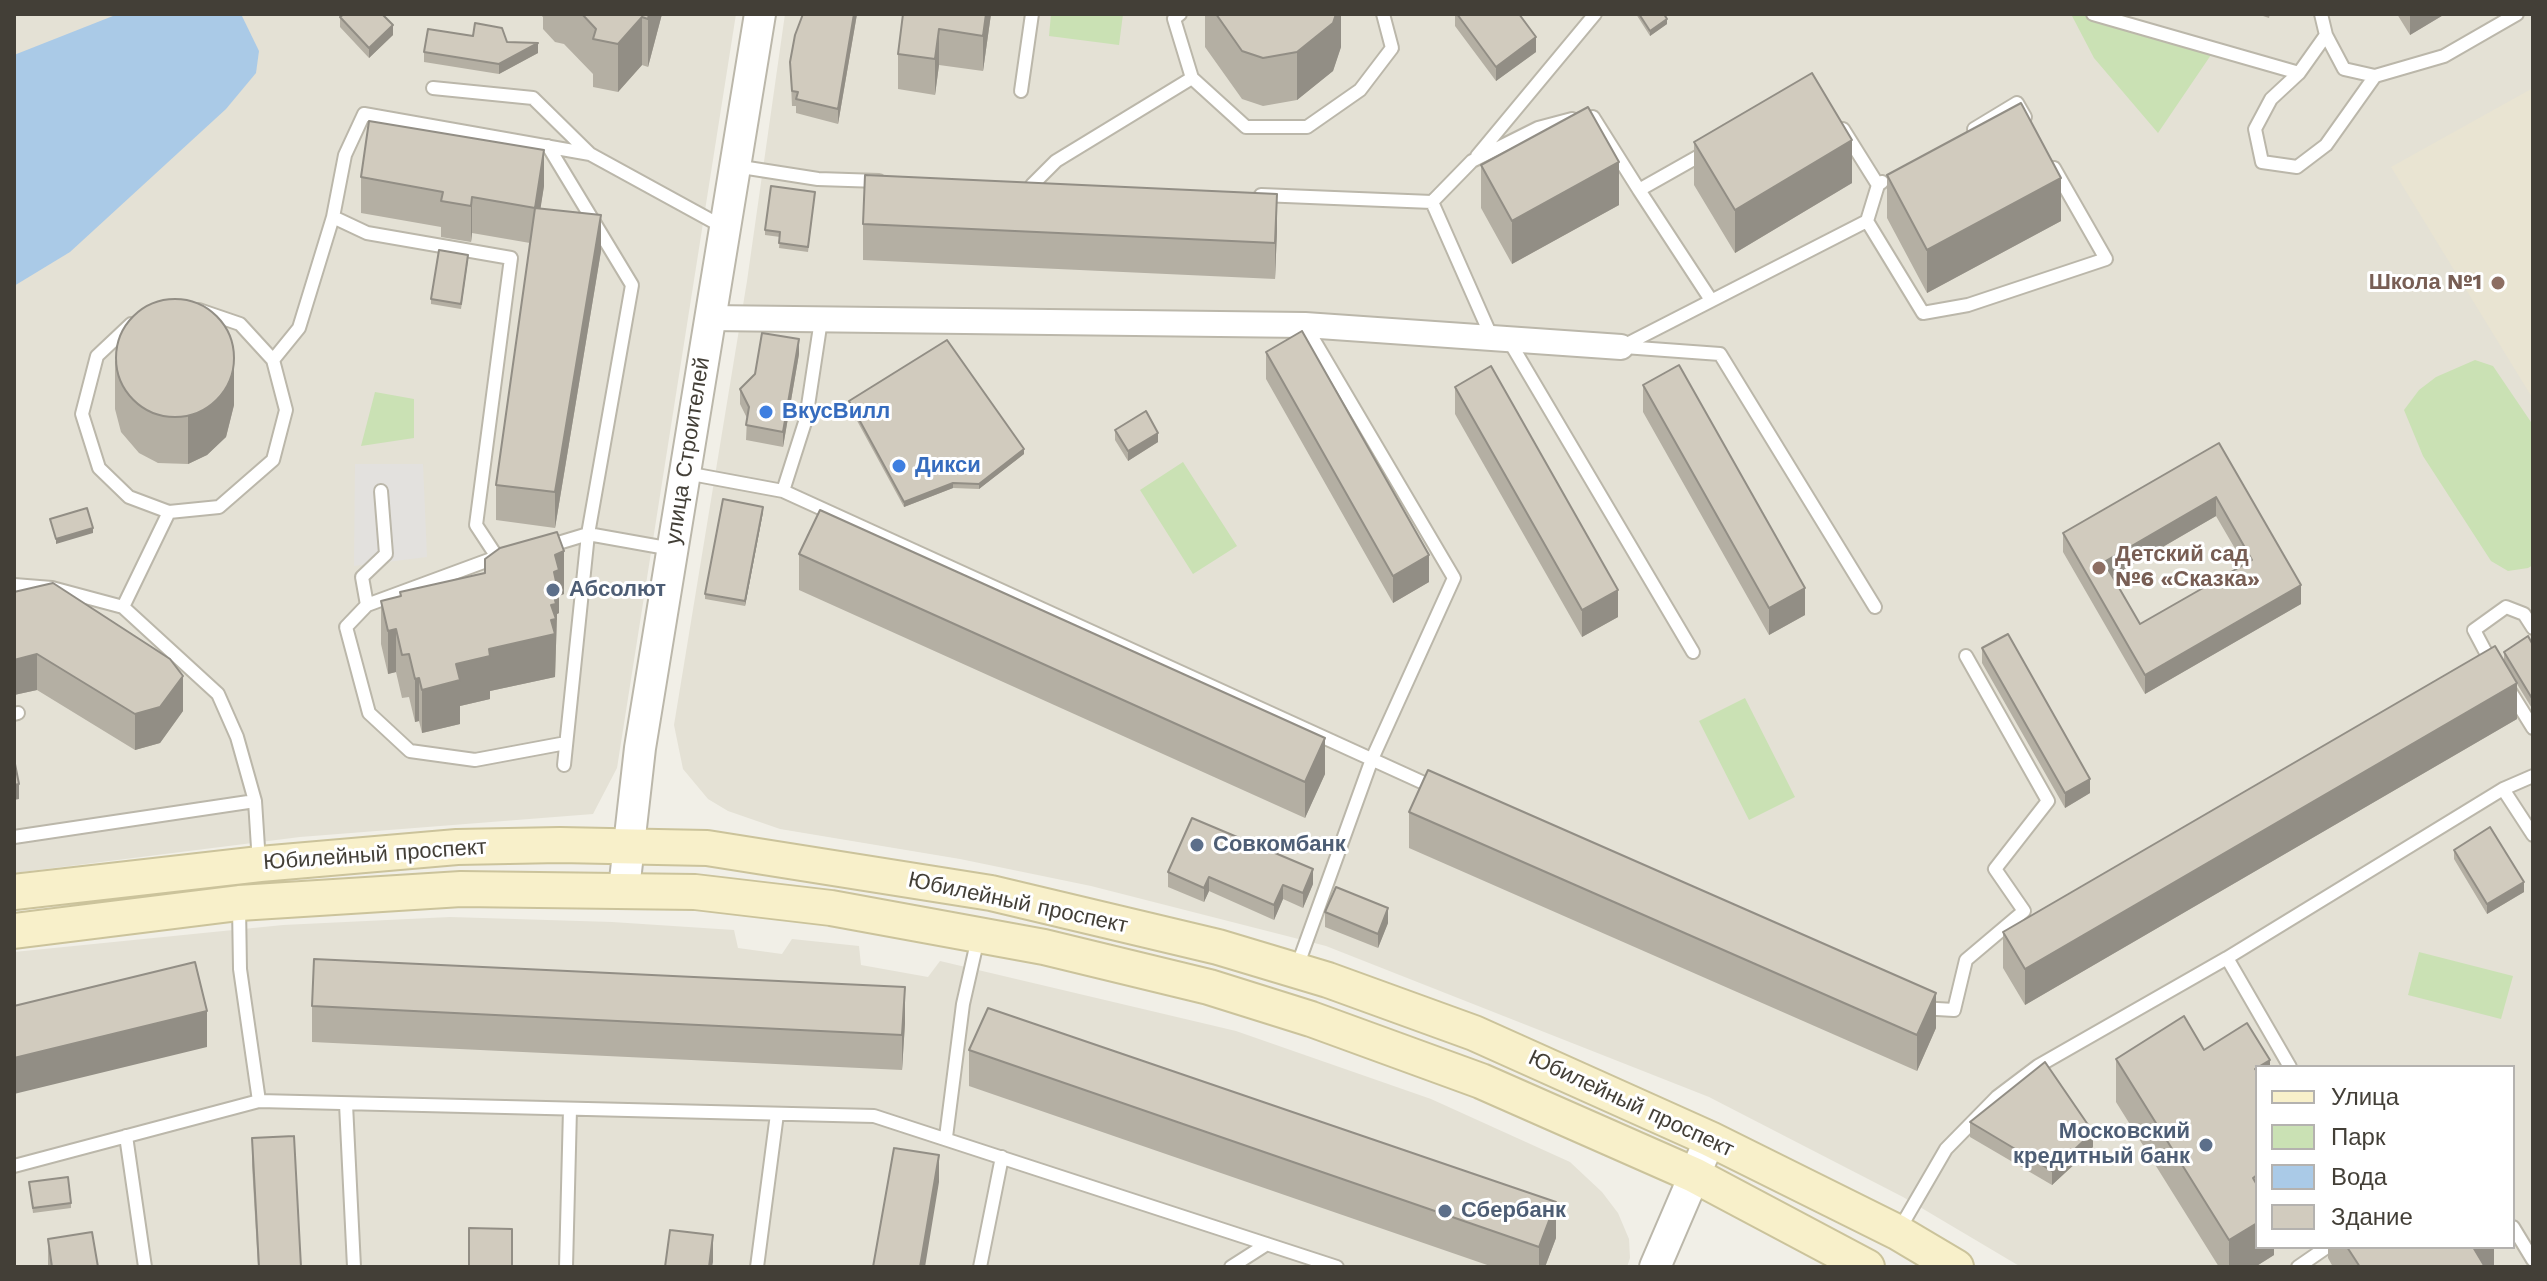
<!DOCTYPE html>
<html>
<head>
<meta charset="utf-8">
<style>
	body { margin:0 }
	#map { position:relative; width:2547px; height:1281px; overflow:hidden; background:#f1efe7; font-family:"Work Sans",sans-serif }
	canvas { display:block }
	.frame { position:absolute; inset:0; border:16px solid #433f37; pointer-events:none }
	.legend { position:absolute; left:2255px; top:1065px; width:260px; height:184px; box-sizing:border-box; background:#fff; border:2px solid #b4b2af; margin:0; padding:10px 14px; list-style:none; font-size:24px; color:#433f37 }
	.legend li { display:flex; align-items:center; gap:16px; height:40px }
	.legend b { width:40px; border:2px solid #b4b2af }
</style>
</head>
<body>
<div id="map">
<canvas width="2547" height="1281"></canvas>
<div class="frame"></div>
<ul class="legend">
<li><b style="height:10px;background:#f8f0ca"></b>Улица</li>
<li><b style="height:22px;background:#cae1b4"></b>Парк</li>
<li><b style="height:22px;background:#aacae7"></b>Вода</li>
<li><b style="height:22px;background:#d1cbbe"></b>Здание</li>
</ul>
</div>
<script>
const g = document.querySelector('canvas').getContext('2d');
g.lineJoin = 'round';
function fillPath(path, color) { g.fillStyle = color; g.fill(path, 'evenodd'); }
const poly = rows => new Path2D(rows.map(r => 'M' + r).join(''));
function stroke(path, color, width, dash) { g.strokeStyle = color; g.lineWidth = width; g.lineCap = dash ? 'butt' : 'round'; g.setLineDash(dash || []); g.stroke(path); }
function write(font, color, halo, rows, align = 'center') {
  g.font = font + ' "Work Sans",sans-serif'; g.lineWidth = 6; g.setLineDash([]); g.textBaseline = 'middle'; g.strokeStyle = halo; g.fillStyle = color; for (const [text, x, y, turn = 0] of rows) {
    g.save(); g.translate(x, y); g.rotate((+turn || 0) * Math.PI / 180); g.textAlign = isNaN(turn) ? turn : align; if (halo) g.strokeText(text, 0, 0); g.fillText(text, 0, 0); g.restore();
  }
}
const residential = poly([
	[14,14,736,14,617,768,593,814,300,837,14,873],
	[785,14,2533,14,2533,1267,2021,1267,1903,1197,1709,1097,1326,946,1091,886,960,859,780,829,728,811,708,799,683,769,674,725,747,281],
	[2257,1067,2513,1067,2513,1247,2257,1247],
	[450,917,612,922,734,930,738,948,782,954,792,939,859,946,861,965,928,977,940,961,1236,1031,1431,1099,1570,1162,1602,1192,1618,1213,1629,1239,1630,1258,1627,1267,14,1267,14,952,283,925]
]);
const education = poly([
	[2533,88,2533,399,2391,167]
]);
const green = poly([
	[1051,14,1123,14,1119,45,1049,36],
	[2071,14,2093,14,2215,49,2158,133,2094,58],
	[2475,360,2493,366,2533,425,2533,565,2528,568,2508,571,2491,561,2423,456,2404,410,2419,390,2436,377],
	[375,392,414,399,414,438,361,446],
	[1183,462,1237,546,1193,574,1140,490],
	[1745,698,1795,797,1749,820,1699,721],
	[2419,952,2513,976,2501,1019,2408,995]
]);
const parking = poly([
	[355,464,423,464,427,557,354,566]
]);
const water = poly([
	[118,14,241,14,259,51,256,73,226,109,70,252,14,286,14,55]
]);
const service = poly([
	[2093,14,2299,73,2326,35],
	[2321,14,2326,35,2344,69,2375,76,2444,56,2517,14],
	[2299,73,2271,99,2255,129,2262,162,2297,167,2326,145,2375,76],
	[1192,78,1246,127,1307,127,1360,90,1392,48,1383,14],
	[433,88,533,98,590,154,725,228],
	[1021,91,1032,14],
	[1593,117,1639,190,1708,151],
	[1843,129,1878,185],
	[1974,129,2017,103,2025,117],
	[548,146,632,285,588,534,564,765],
	[1477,156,1595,14],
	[735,166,818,179,879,181],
	[1032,185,1056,161,1192,78,1174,19,1180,14],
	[1639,190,1711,300],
	[1261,195,1432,202,1472,161,1538,128,1572,119],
	[1432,202,1492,338],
	[1867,221,1878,185,1882,182],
	[199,310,240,324,273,360],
	[131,324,97,356,82,414,99,468,129,497,169,512],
	[1508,339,1693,652],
	[1621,347,1867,221,1923,313,1968,305,2106,259,2054,168],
	[1624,347,1720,354,1875,607],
	[686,473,783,491,1437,789],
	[381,491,386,554,362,577,367,605,497,557],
	[783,491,806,419,821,320],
	[545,547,588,534,672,549],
	[504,556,497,557,476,525,511,258,367,233,333,217,345,155,364,114,590,154],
	[14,585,52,588,123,607],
	[367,605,346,627,369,713,410,751,475,760,566,743],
	[2493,666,2474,630,2506,607,2524,614,2533,628],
	[2510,691,2533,728],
	[14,714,18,713],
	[2503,789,2533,835],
	[14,837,255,801],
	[259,863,255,801,237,737,218,694,123,607,169,512,219,507,273,460,286,410,273,360,299,328,333,217],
	[239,906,240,969,259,1101],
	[2227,958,2503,789,2533,776],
	[1297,967,1372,759,1454,578,1305,325],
	[1920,1008,1954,1010,1966,960,2024,911,1995,869,2048,801,1966,656],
	[346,1104,354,1267],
	[126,1136,145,1267],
	[946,1137,963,1004,978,938],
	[14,1166,259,1101,874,1116,1337,1267],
	[2513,1227,2533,1260],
	[1899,1230,1946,1149,1997,1097,2038,1066,2227,958,2290,1067],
	[566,1267,570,1109],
	[757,1267,777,1114],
	[980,1267,1002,1157],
	[1231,1267,1267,1244],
	[2298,1267,2327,1247]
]);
const minor = poly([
	[709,318,1305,325,1621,347]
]);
const tertiary = poly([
	[624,889,640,748,760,14],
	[1655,1267,1710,1139]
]);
const secondary = poly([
	[14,892,260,864,457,847,560,845,707,848,991,893,1218,947,1328,980,1474,1033,1710,1139,1897,1232,1956,1267],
	[14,931,239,903,461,889,695,892,831,908,1044,947,1209,987,1311,1019,1481,1081,1694,1175,1867,1267]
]);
const wall = poly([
	[540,14,662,14,648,67,642,65,618,92,593,87,593,74,564,44,555,42,543,29,543,17],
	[857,14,838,124,796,113,796,106,792,106,790,62],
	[903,14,991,14,983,71,939,65,935,95,898,89,898,54],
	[1205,14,1341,14,1341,47,1333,71,1297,100,1263,106,1242,99,1205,47],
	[1455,14,1519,14,1536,52,1496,81,1455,26],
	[1636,14,1664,14,1667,24,1650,36],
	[2257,14,2270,14,2269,18],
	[2397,14,2445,14,2410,35],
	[340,17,393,35,369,58,340,27],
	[507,42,538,53,499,74,424,62,424,52],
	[1694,142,1852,183,1735,253,1694,185],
	[1481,165,1619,205,1512,264,1481,208],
	[1887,175,2061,221,1927,293,1887,218],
	[361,177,544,186,540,209,601,251,555,528,496,520,496,485,530,243,472,233,471,242,441,237,441,227,361,213],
	[815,192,808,252,779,248,780,237,765,235,765,230],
	[863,224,1277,230,1275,279,863,260],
	[468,260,461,309,431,304,431,299],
	[1266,352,1429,582,1393,603,1266,379],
	[799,354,783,447,746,440,747,418,740,404,740,389,755,374],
	[115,361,234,405,226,437,207,455,188,464,158,463,139,453,121,432,115,409],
	[1643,385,1805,615,1769,635,1643,412],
	[1455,387,1618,617,1582,637,1455,414],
	[849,401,1024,454,979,489,953,488,904,507,849,406],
	[1115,430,1158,442,1128,461,1115,440],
	[2219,443,2301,604,2145,694,2063,552,2063,533],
	[2216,516,2244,564,2140,624,2113,576],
	[763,512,745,606,705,599,705,594],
	[799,554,1325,774,1305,818,799,590],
	[14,592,183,711,160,743,135,750,37,690,14,695],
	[400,592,564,594,559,596,559,613,557,614,555,677,490,691,490,699,460,706,460,724,422,733,419,721,415,722,409,697,402,698,396,672,388,674,381,644,381,601,400,596],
	[2533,645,2533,710,2517,684,2517,719,2025,1005,2003,968,2003,932,2504,661,2504,652],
	[1982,648,2090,793,2065,808,1982,663],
	[1409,812,1936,1028,1917,1071,1409,848],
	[2454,850,2524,892,2487,914,2454,859],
	[1168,872,1313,884,1303,908,1283,899,1274,920,1209,891,1204,902,1168,887],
	[1325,912,1388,923,1378,948,1325,927],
	[312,1006,905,1023,902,1070,312,1042],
	[969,1050,1556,1238,1545,1267,1493,1267,969,1086],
	[2204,1050,2270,1067,2257,1067,2274,1255,2255,1267,2219,1267,2116,1102,2116,1059],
	[1970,1122,2093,1147,2052,1185,1970,1137],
	[252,1138,301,1267,258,1267,252,1165],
	[29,1182,71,1203,71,1208,33,1213],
	[48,1239,98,1267,48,1267],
	[2328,1247,2494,1247,2494,1265,2490,1267,2333,1267,2328,1258]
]);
const shadedWall = poly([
	[649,14,662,14,648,67,648,19],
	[854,14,857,14,838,124,838,109],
	[986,14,991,14,983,71,983,36],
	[1336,14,1341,14,1341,47,1333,71,1297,100,1297,52],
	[2413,14,2445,14,2410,35,2410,16],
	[642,17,642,65,618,92,618,44],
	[1667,19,1667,24,1650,36,1650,31],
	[393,25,393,35,369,58,369,48],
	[939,29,939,65,935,95,935,59],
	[1536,37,1536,52,1496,81,1496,67],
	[538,43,538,53,499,74,499,64],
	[1852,140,1852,183,1735,253,1735,210],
	[544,150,544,186,535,244,535,208],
	[1619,162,1619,205,1512,264,1512,221],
	[2061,178,2061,221,1927,293,1927,250],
	[1277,194,1277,230,1275,279,1275,243],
	[472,197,472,233,471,242,471,206],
	[601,215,601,251,555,528,555,492],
	[799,339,799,354,783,447,783,432],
	[234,357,234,405,226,437,207,455,188,464,188,416],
	[1158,433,1158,442,1128,461,1128,451],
	[1024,449,1024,454,979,489,979,484],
	[953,483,953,488,904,507,904,502],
	[2216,497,2216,516,2104,581,2104,562],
	[763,507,763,512,745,606,745,601],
	[93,528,93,533,56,544,56,539],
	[564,551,564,594,559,596,559,613,557,614,555,677,490,691,490,699,460,706,460,724,422,733,422,690,456,664,489,649,551,605,555,555],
	[1429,555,1429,582,1393,603,1393,576],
	[2301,585,2301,604,2145,694,2145,675],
	[1805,588,1805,615,1769,635,1769,608],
	[1618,590,1618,617,1582,637,1582,610],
	[396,629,396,672,388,674,388,631],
	[37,654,37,690,14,695,14,660],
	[183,676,183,711,160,743,135,750,135,714],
	[419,678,419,721,415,722,415,679],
	[2517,683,2517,719,2025,1005,2025,969],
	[1325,738,1325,774,1305,818,1305,782],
	[2090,779,2090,793,2065,808,2065,793],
	[19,784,19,799,14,800,14,785],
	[1313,869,1313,884,1303,908,1303,893],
	[1209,877,1209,891,1204,902,1204,888],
	[2524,882,2524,892,2487,914,2487,904],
	[1283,885,1283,899,1274,920,1274,905],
	[1388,908,1388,923,1378,948,1378,934],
	[905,987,905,1023,902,1070,902,1035],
	[1936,993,1936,1028,1917,1071,1917,1035],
	[207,1011,207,1047,14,1094,14,1058],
	[2270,1060,2270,1067,2258,1067],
	[2093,1132,2093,1147,2052,1185,2052,1171],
	[939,1155,939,1182,925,1267,920,1267],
	[1556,1202,1556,1238,1545,1267,1539,1267,1539,1247],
	[2257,1223,2257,1247,2274,1247,2274,1255,2255,1267,2229,1267,2229,1240],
	[713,1235,713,1262,712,1267,709,1267],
	[2468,1247,2494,1247,2494,1265,2490,1267,2468,1267]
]);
const building = poly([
	[344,14,382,14,393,25,369,48,340,17,344,14],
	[582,14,649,14,648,19,642,17,618,44,593,39,596,29,582,14],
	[803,14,854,14,838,109,796,99,798,92,792,91,790,62,795,35,803,14],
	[903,14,986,14,983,36,939,29,935,59,898,54,903,14],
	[1216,14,1336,14,1333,23,1297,52,1263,58,1242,51,1216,14],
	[1457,14,1519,14,1536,37,1496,67,1457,14],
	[1639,14,1664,14,1667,19,1650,31,1639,14],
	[475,23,502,28,507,42,538,43,499,64,424,52,428,29,473,36,475,23],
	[1812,73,1852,140,1735,210,1694,142,1812,73],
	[2021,103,2061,178,1927,250,1887,175,2021,103],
	[1588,107,1619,162,1512,221,1481,165,1588,107],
	[369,121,544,150,535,208,472,197,471,206,441,201,443,192,361,177,369,121],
	[865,175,1277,194,1275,243,863,224,865,175],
	[771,186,815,192,808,247,779,243,780,232,765,230,771,186],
	[535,208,601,215,555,492,496,485,535,208],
	[439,250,468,255,461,304,431,299,439,250],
	'116 358a59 59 0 1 1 118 0a59 59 0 1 1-118 0Z',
	[1302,331,1429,555,1393,576,1266,352,1302,331],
	[762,333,799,339,783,432,746,425,749,407,740,389,755,374,762,333],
	[947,340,1024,449,979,484,953,483,904,502,849,401,947,340],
	[1679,365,1805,588,1769,608,1643,385,1679,365],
	[1491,366,1618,590,1582,610,1455,387,1491,366],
	[1146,411,1158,433,1128,451,1115,430,1146,411],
	[2219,443,2301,585,2145,675,2063,533,2219,443],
	[2216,497,2252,560,2140,624,2104,562,2216,497],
	[723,499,763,507,745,601,705,594,723,499],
	[87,508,93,528,56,539,50,519,87,508],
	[820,510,1325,738,1305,782,799,554,820,510],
	[557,532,564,551,555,555,559,570,554,572,557,586,552,588,556,604,551,605,556,619,551,620,555,634,489,649,490,656,456,664,460,680,422,690,419,678,415,679,409,654,402,655,396,629,388,631,381,601,401,596,400,592,485,573,485,559,500,548,557,532],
	[53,583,170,659,183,676,160,707,135,714,37,654,14,660,14,592,53,583],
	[2008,634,2090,779,2065,793,1982,648,2008,634],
	[2528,636,2533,645,2533,700,2504,652,2528,636],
	[2495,646,2517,683,2025,969,2003,932,2495,646],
	[14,759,19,784,14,785,14,759],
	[1428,770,1936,993,1917,1035,1409,812,1428,770],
	[1192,818,1313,869,1303,893,1283,885,1274,905,1209,877,1204,888,1168,872,1192,818],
	[2490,827,2524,882,2487,904,2454,850,2490,827],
	[1336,887,1388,908,1378,934,1325,912,1336,887],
	[314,959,905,987,902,1035,312,1006,314,959],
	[195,962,207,1011,14,1058,14,1006,195,962],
	[988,1008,1556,1202,1539,1247,969,1050,988,1008],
	[2184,1016,2204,1050,2247,1023,2270,1060,2255,1069,2257,1071,2257,1175,2253,1178,2257,1185,2257,1223,2229,1240,2116,1059,2184,1016],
	[2045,1062,2093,1132,2052,1171,1970,1122,2045,1062],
	[294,1136,301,1267,259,1267,252,1138,294,1136],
	[894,1148,939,1155,920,1267,873,1267,894,1148],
	[68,1177,71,1203,33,1208,29,1182,68,1177],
	[469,1228,512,1229,512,1267,469,1267,469,1228],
	[670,1230,713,1235,709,1267,665,1267,670,1230],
	[92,1232,98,1267,52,1267,48,1239,92,1232],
	[2347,1247,2473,1247,2485,1267,2360,1267,2347,1247]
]);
const markers = [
	[2498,283,8,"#8d6e63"],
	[766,412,8,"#3f7fe0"],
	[899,466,8,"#3f7fe0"],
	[2099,568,8,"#8d6e63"],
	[553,590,8,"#5c6f8a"],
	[1197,845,8,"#5c6f8a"],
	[2206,1145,8,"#5c6f8a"],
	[1445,1211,8,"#5c6f8a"]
];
const educationNames = [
	["Школа №1",2482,283],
	["Детский сад",2115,555,"left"],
	["№6 «Сказка»",2115,580,"left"]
];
const shopNames = [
	["ВкусВилл",782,412],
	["Дикси",915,466]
];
const streetNames = [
	["улица Строителей",688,451,-81],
	["Юбилейный проспект",375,855,-4],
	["Юбилейный проспект",1018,903,12],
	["Юбилейный проспект",1631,1104,25]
];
const serviceNames = [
	["Абсолют",569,590],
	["Совкомбанк",1213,845],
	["Московский",2190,1132,"right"],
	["кредитный банк",2190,1157,"right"],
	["Сбербанк",1461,1211]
];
fillPath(residential, '#e4e1d5');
fillPath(education, '#e9e4d2');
fillPath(green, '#cae1b4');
fillPath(parking, '#e3e1de');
fillPath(water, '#aacae7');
stroke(service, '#bbb7aa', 16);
stroke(minor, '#bbb7aa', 28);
stroke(tertiary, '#bbb7aa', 34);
stroke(secondary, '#cbc39b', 38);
stroke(service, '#fff', 12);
stroke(minor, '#fff', 24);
stroke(tertiary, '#fff', 30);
stroke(secondary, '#f8f0ca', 34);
fillPath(wall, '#b4afa3');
fillPath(shadedWall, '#928e85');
fillPath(building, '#d1cbbe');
stroke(building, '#928e85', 2);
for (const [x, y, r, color] of markers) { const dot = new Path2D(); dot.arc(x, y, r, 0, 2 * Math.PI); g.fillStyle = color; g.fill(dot); stroke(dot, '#fff', 3); }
write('bold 22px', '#785e54', '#fff', educationNames, 'right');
write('bold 22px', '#366cbe', '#fff', shopNames, 'left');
write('22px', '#433f37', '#fff', streetNames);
write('bold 22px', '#4e5e75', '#fff', serviceNames, 'left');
</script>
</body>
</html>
